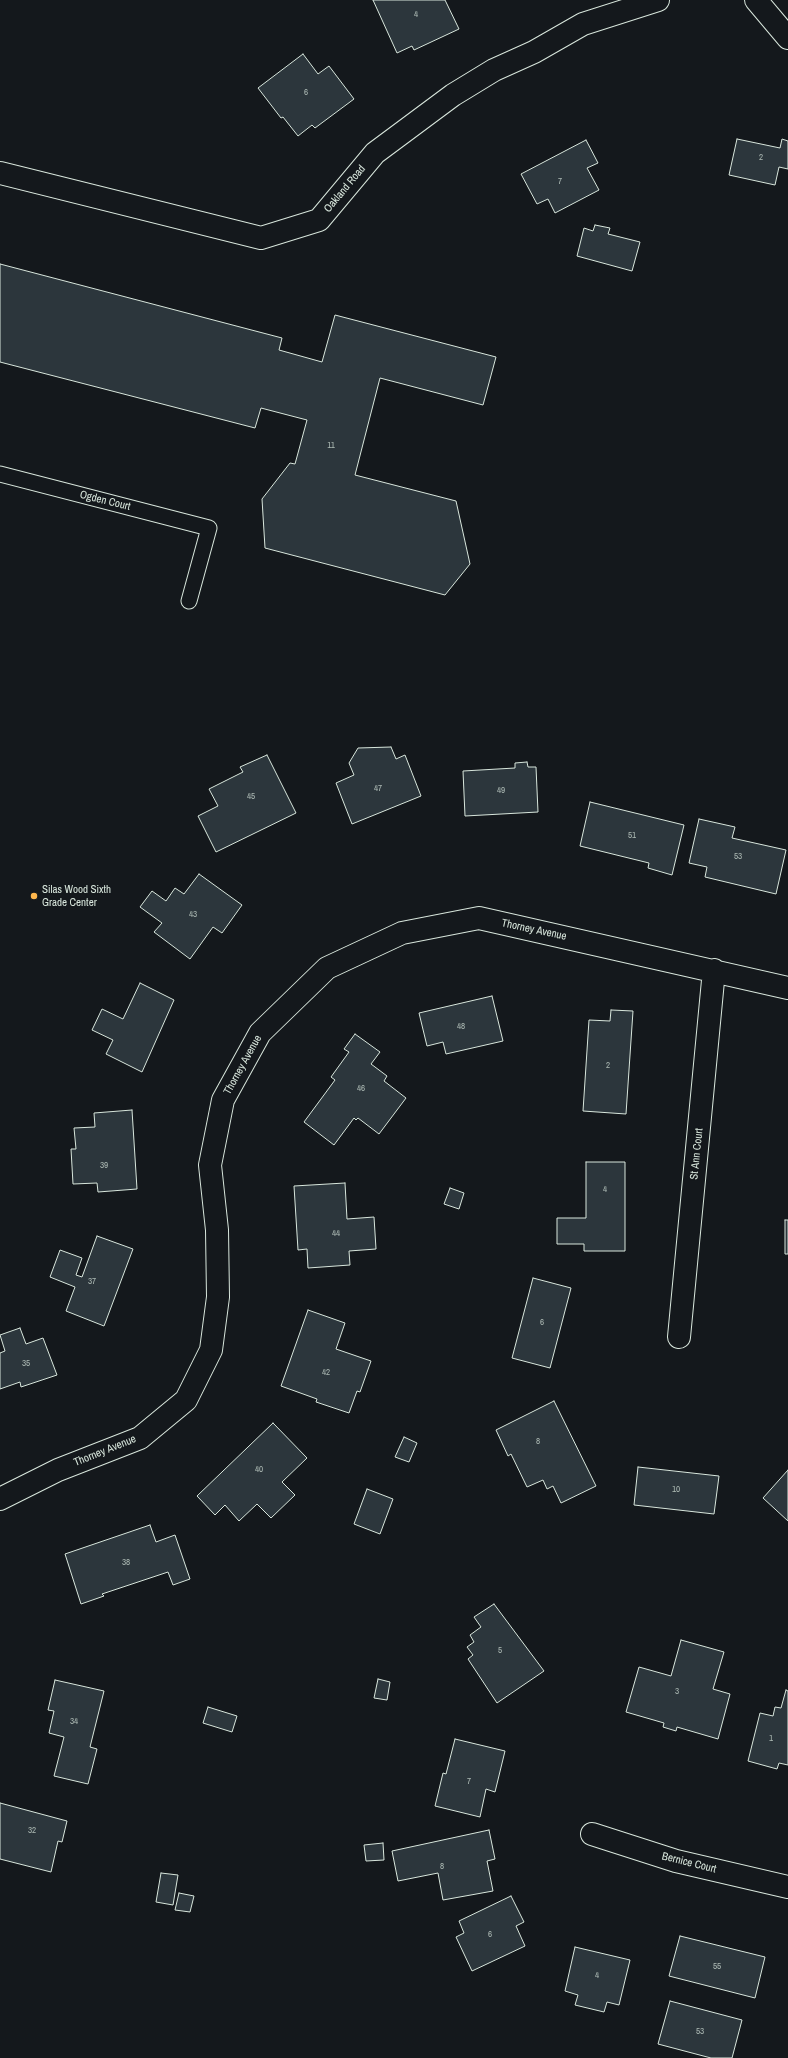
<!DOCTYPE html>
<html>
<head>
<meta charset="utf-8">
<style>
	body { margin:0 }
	canvas { display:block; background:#14181c }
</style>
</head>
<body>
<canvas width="788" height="2058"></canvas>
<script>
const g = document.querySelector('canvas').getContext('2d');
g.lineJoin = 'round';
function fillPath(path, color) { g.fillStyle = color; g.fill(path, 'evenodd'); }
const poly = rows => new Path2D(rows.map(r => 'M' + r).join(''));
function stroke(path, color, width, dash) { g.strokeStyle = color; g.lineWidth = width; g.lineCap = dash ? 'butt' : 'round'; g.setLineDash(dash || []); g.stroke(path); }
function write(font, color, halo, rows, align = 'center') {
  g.font = font + ' "Archivo Narrow",sans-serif'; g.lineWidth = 3; g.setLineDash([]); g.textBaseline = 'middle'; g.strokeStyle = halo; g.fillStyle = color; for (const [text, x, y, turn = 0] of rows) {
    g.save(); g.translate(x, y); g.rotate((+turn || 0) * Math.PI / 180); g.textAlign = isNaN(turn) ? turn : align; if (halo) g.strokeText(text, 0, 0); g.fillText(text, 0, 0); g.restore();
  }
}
const building = poly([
	[373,0,445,0,459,29,414,50,412,46,397,53,373,0],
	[303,54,318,74,329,66,354,99,315,128,312,125,298,136,283,117,281,118,258,88,303,54],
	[737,139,780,148,782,139,788,141,788,169,779,167,775,185,729,175,737,139],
	[586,140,598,163,587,168,599,190,555,213,548,199,537,204,521,174,586,140],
	[595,225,610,228,608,234,640,242,632,271,577,256,584,228,593,231,595,225],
	[0,264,282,338,279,350,322,362,335,315,496,357,483,405,380,378,355,475,456,501,470,564,445,595,265,548,262,499,290,463,295,464,307,420,261,408,255,428,0,362,0,264],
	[391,747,396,759,405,755,421,796,352,824,336,783,354,775,349,763,358,748,391,747],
	[267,755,296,813,216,852,198,816,218,806,209,789,243,772,240,767,267,755],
	[527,762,528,767,536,767,538,812,465,816,463,771,515,768,515,763,527,762],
	[590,802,684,825,672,875,648,868,649,863,580,846,590,802],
	[699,819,735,827,732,838,786,850,776,894,705,877,707,867,689,863,699,819],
	[199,874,242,905,222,933,213,927,190,959,154,932,162,923,140,907,152,891,166,901,175,888,184,894,199,874],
	[140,983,174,1000,142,1072,106,1054,113,1040,92,1030,102,1009,123,1019,140,983],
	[492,996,503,1041,446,1054,443,1042,427,1046,419,1013,492,996],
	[611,1010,633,1011,626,1114,583,1111,589,1020,610,1021,611,1010],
	[355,1034,380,1052,371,1064,387,1076,384,1081,406,1098,379,1134,358,1118,356,1120,354,1118,334,1145,304,1122,335,1080,331,1077,349,1052,344,1049,355,1034],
	[132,1110,137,1189,98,1192,97,1183,73,1184,71,1149,76,1149,74,1128,95,1127,94,1113,132,1110],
	[586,1162,625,1162,625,1251,584,1251,584,1244,557,1244,557,1218,586,1218,586,1162],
	[345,1183,347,1219,374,1217,376,1249,349,1251,350,1265,308,1268,307,1249,298,1250,294,1186,345,1183],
	[450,1188,464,1193,459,1209,444,1204,450,1188],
	[785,1220,788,1220,788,1254,785,1254,785,1220],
	[97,1236,133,1249,104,1326,66,1311,75,1287,50,1277,60,1250,82,1258,76,1275,82,1277,97,1236],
	[533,1278,571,1288,550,1368,512,1358,533,1278],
	[308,1310,345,1323,336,1349,371,1361,360,1392,357,1391,349,1413,316,1402,317,1399,281,1386,308,1310],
	[20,1328,26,1344,43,1338,57,1375,21,1387,20,1382,0,1389,0,1353,5,1351,0,1335,20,1328],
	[554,1401,596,1486,561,1503,553,1486,547,1489,543,1480,527,1487,511,1454,508,1456,496,1430,554,1401],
	[273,1423,307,1458,282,1482,295,1495,271,1518,257,1504,239,1521,225,1505,215,1515,197,1496,273,1423],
	[404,1437,417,1443,409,1462,395,1457,404,1437],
	[638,1467,719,1476,714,1514,634,1505,638,1467],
	[788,1470,788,1521,763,1498,788,1470],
	[367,1489,393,1499,380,1534,354,1524,367,1489],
	[150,1525,156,1542,175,1535,190,1579,173,1585,168,1572,102,1594,104,1596,81,1604,65,1554,150,1525],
	[494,1604,544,1671,497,1703,468,1659,473,1655,467,1647,474,1642,470,1635,481,1627,474,1617,494,1604],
	[681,1640,724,1652,713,1689,730,1694,718,1739,677,1727,676,1731,663,1727,664,1723,626,1712,639,1667,671,1676,681,1640],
	[378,1679,390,1682,387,1700,374,1698,378,1679],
	[55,1680,104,1691,90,1747,97,1749,88,1784,54,1776,64,1737,49,1733,54,1711,48,1710,55,1680],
	[786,1690,788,1691,788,1765,779,1763,777,1769,748,1761,760,1713,773,1716,775,1707,781,1708,786,1690],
	[208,1707,237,1716,232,1732,203,1723,208,1707],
	[455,1739,505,1751,495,1792,486,1789,480,1817,435,1806,443,1773,446,1774,455,1739],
	[0,1803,67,1821,62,1842,58,1841,51,1872,0,1859,0,1803],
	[489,1830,495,1859,487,1861,493,1891,443,1900,438,1873,398,1881,392,1851,489,1830],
	[383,1843,384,1860,366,1861,364,1845,383,1843],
	[161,1873,178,1875,173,1905,156,1902,161,1873],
	[179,1893,194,1896,190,1912,175,1910,179,1893],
	[511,1896,524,1922,516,1926,525,1946,472,1971,456,1937,464,1933,459,1921,511,1896],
	[680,1936,765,1957,755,1998,669,1976,680,1936],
	[575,1947,630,1960,619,2005,607,2002,604,2012,575,2005,578,1995,565,1991,575,1947],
	[670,2001,742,2020,732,2058,711,2058,658,2044,670,2001]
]);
const service = poly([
	[0,474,209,528,189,601]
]);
const minor = poly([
	[756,0,788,38],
	[0,173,261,238,319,220,375,153,453,95,494,70,534,52,583,24,658,0],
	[679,1337,714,970],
	[0,1499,58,1470,140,1438,186,1400,211,1350,218,1297,217,1230,210,1165,223,1100,260,1033,327,968,402,933,479,918,788,988],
	[592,1834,676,1861,788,1887]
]);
const markers = [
	[34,896,4,"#ffb74d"]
];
const numberNames = [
	["4",416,15],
	["6",306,93],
	["2",761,158],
	["7",560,182],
	["11",331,446],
	["47",378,789],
	["49",501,791],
	["45",251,797],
	["51",632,836],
	["53",738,857],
	["43",193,915],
	["48",461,1027],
	["2",608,1066],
	["46",361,1089],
	["39",104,1166],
	["4",605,1190],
	["44",336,1234],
	["37",92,1282],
	["6",542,1323],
	["35",26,1364],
	["42",326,1373],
	["8",538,1442],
	["40",259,1470],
	["10",676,1490],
	["38",126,1563],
	["5",500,1651],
	["3",677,1692],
	["34",74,1722],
	["1",771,1739],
	["7",469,1782],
	["32",32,1831],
	["8",442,1867],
	["6",490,1935],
	["55",717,1967],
	["4",597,1976],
	["53",700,2032]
];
const streetNames = [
	["Oakland Road",345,189,-50],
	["Ogden Court",105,501,14],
	["Thorney Avenue",534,930,12],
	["Thorney Avenue",243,1065,-61],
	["St Ann Court",697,1154,-84],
	["Thorney Avenue",105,1451,-22],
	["Bernice Court",689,1863,14]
];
const poiNames = [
	["Silas Wood Sixth",42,890],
	["Grade Center",42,903]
];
fillPath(building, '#2c363c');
stroke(building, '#d8e6dc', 1);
stroke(service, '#d8e6dc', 17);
stroke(minor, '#d8e6dc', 24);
stroke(service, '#14181c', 15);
stroke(minor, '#14181c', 22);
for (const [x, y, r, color] of markers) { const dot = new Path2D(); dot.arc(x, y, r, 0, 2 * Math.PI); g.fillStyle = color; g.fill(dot); stroke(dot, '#14181c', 1.5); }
write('9px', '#adbab4', null, numberNames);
write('11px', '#d8e6dc', '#14181c', streetNames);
write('11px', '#d8e6dc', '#14181c', poiNames, 'left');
</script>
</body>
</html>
